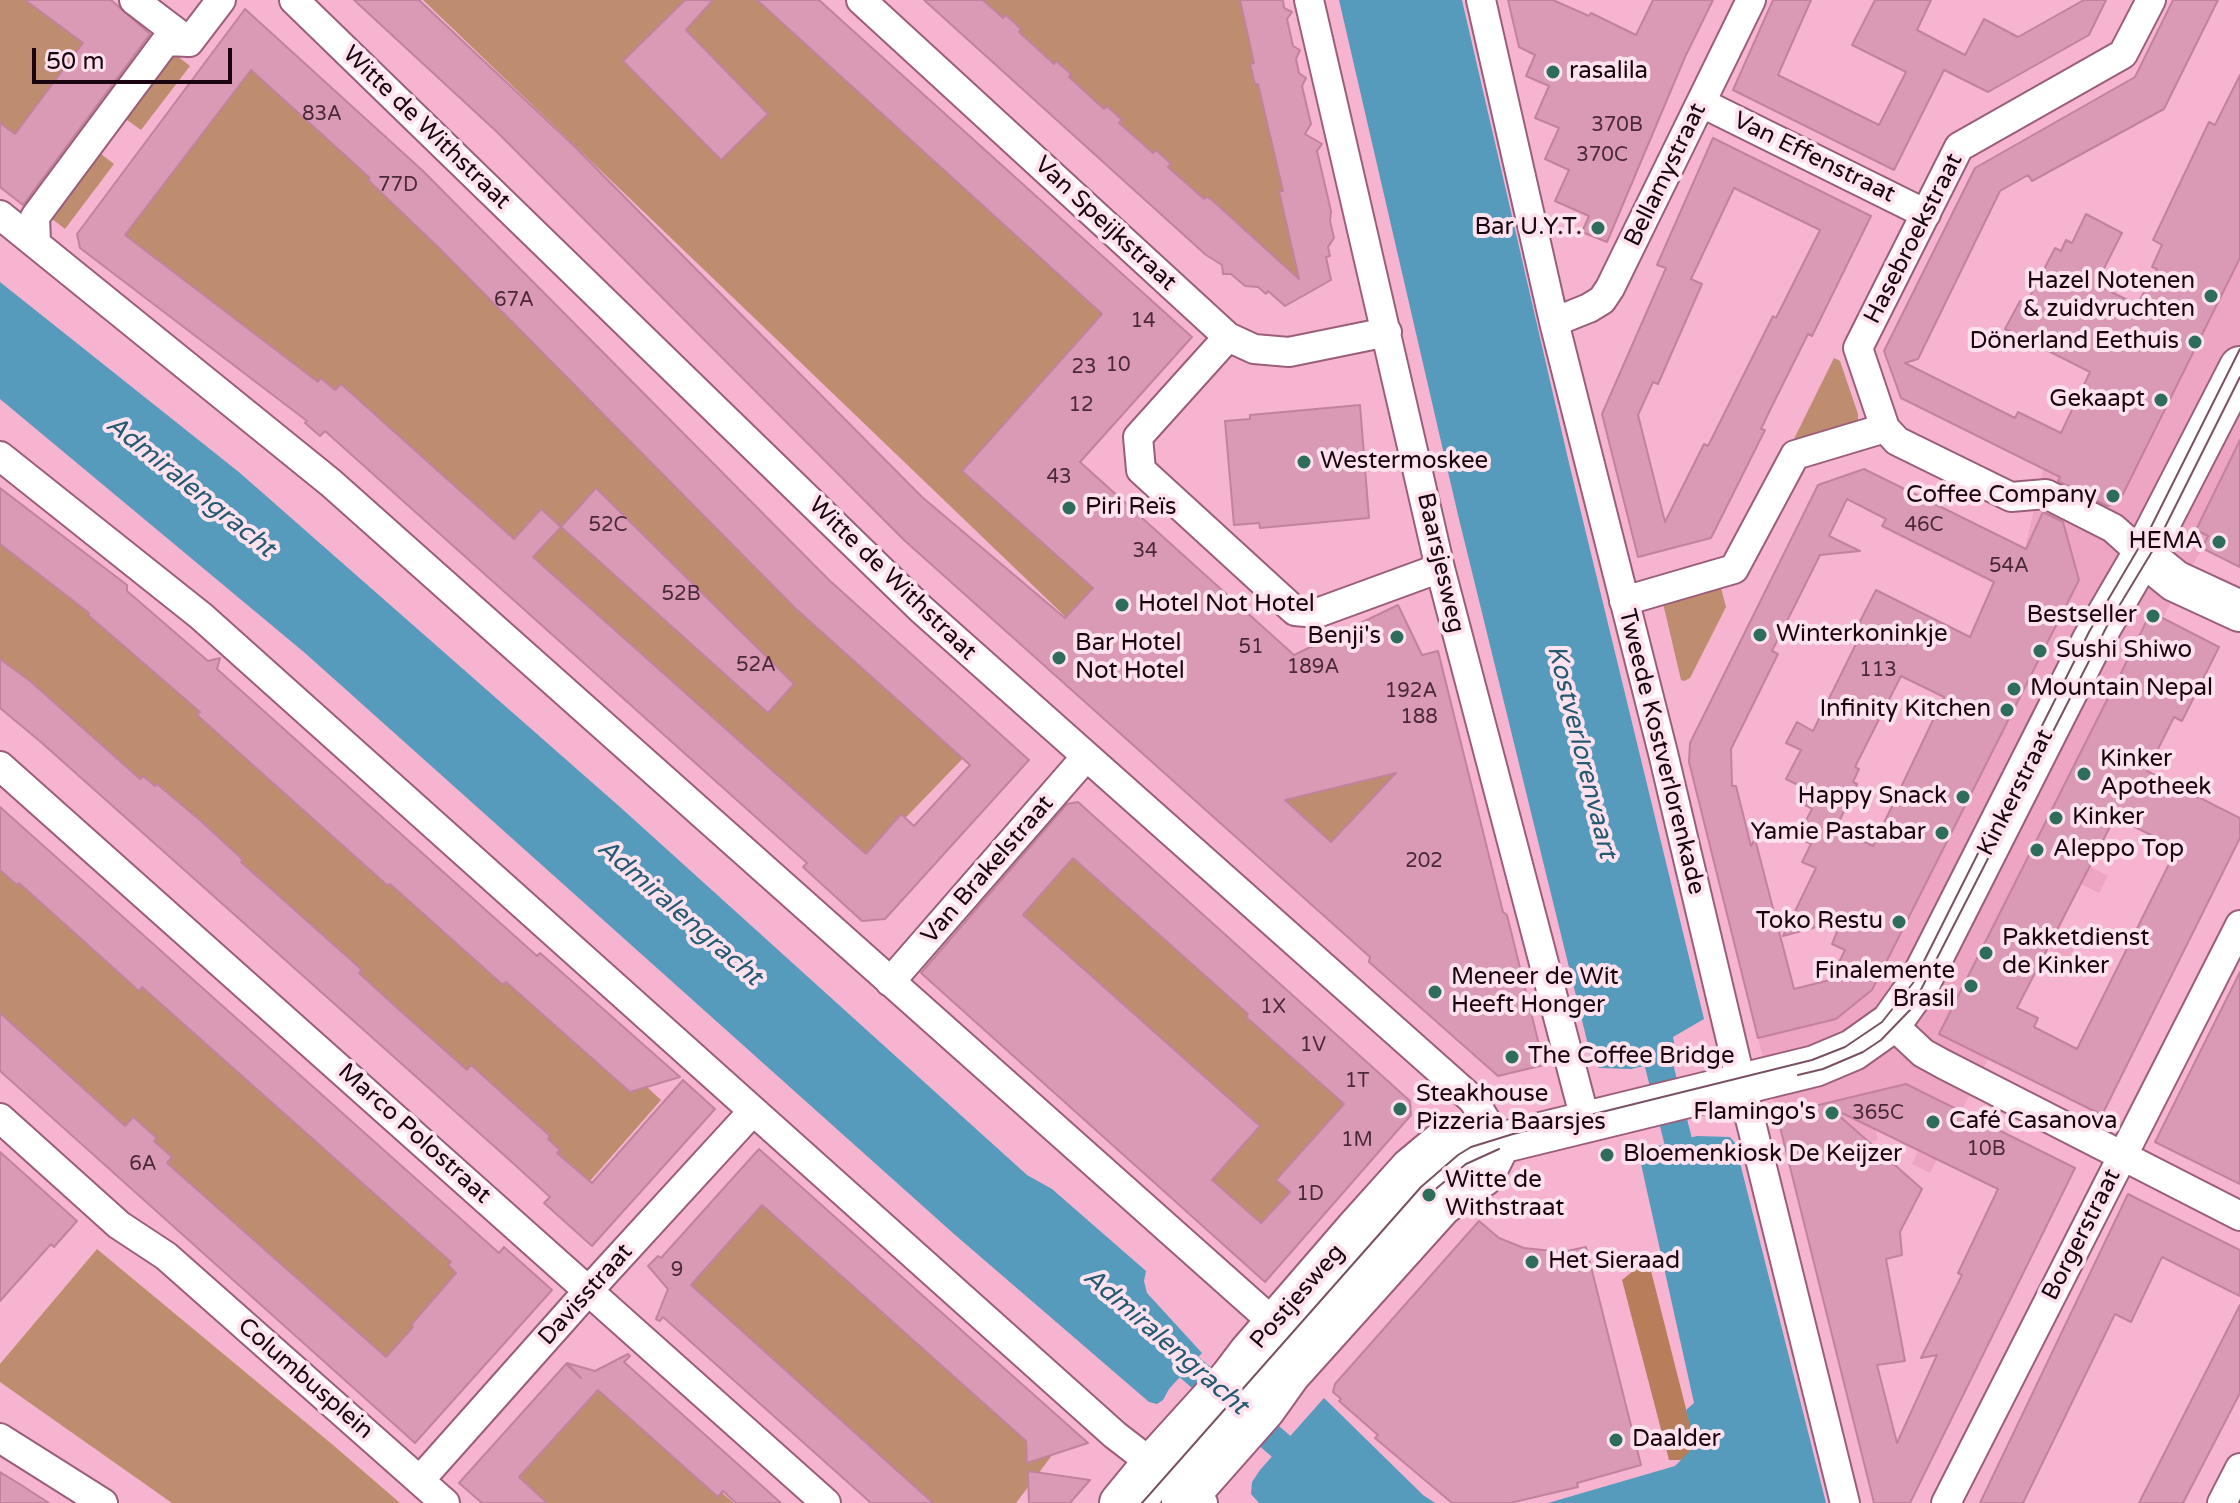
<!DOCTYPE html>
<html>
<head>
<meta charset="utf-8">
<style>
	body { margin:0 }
	#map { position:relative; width:2240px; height:1503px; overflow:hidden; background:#f7b4d1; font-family:"Varela Round",sans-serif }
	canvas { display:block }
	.scale { position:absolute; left:32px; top:48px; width:200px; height:36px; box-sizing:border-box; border:4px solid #19040f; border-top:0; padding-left:10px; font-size:24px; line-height:28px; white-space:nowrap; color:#19040f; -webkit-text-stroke:6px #ffe2ee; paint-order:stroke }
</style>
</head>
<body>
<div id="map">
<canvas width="2240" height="1503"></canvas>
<div class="scale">50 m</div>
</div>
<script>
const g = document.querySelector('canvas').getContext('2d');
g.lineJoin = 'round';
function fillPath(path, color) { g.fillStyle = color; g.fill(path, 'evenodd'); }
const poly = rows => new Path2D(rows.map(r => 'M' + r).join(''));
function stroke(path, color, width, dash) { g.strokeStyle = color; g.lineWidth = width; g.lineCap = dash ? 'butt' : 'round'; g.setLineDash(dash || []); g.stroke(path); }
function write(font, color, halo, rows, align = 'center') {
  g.font = font + ' "Varela Round",sans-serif'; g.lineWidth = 8; g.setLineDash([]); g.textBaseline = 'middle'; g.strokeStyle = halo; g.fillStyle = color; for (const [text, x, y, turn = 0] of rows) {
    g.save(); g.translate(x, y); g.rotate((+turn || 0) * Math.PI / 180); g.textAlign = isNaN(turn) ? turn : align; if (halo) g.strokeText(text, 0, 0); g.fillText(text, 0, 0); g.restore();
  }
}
const built = poly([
	[2240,92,2240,567,2202,549,2163,617,2219,647,2182,721,2174,718,2163,739,2155,735,2130,762,2167,781,2142,830,2114,816,2095,831,2105,836,2099,849,2088,844,2079,861,2108,876,2099,893,2070,879,2047,926,2077,942,2069,959,2038,944,2009,1018,1930,1173,1912,1164,1922,1142,1875,1128,1878,1140,1859,1145,1813,1144,1786,1151,1743,977,1780,967,1787,991,1830,980,1845,951,1832,944,1855,888,1892,841,1878,834,1887,817,1902,824,1910,805,1896,798,2025,549,2043,469,2063,428,2071,432,2091,408,2076,400,2125,299,2157,315,2175,279,2152,267,2174,261,2159,253,2162,245,2153,240,2180,182,2208,196,2216,180,2188,166,2209,122,2215,125]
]);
const green = poly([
	[0,0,45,0,103,40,23,164,0,146],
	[423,0,779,0,1132,316,1048,475,1273,679,1387,639,1496,1030],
	[979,0,1246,0,1300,284],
	[172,52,190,66,141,130,123,117],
	[257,57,970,751,858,867,114,231],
	[96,150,114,164,65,229,47,215],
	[1834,358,1840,361,1858,414,1858,421,1853,428,1791,445],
	[0,512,150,626,661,1100,575,1198,0,671],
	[1720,584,1726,607,1690,678,1684,681,1681,680,1662,599],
	[0,836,508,1287,413,1399,0,1024],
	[1067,843,1361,1104,1270,1236,956,966],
	[752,1188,1053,1454,1016,1503,917,1503,672,1281],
	[97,1249,333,1445,400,1503,172,1503,0,1382,0,1364],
	[584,1378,734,1503,531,1503,499,1472]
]);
const forest = poly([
	[1648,1259,1699,1460,1669,1460,1622,1280]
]);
const water = poly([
	[1339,0,1462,0,1569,463,1704,1019,1673,1037,1677,1058,1631,1069,1599,1068,1592,1061,1458,515],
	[0,282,240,473,620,807,1027,1175,1052,1189,1146,1271,1144,1281,1147,1293,1202,1353,1169,1389,1163,1400,1157,1404,1149,1402,954,1234,305,653,0,399],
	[1697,1136,1730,1137,1735,1143,1826,1503,1548,1503,1675,1466,1695,1446,1686,1410,1694,1403,1641,1164,1652,1157,1650,1148],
	[1324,1398,1423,1495,1435,1503,1259,1503,1251,1494,1252,1482,1260,1470]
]);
const canal = poly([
	[1649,1026,1687,1176],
	[1160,1342,1347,1503]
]);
const building = poly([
	[25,0,111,0,150,34,23,205,0,187,0,123,15,134,83,43,25,0],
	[354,0,419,0,573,145,922,497,1065,618,1093,588,962,471,1102,314,757,0,819,0,1192,337,1080,462,1294,655,1398,605,1422,655,1438,651,1503,912,1507,915,1544,1065,1498,1076,1369,962,1370,957,904,540,497,132,354,0],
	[1396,773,1331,842,1285,800,1396,773],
	[685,0,713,0,686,30,768,114,721,160,623,61,685,0],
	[924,0,983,0,1003,18,1006,15,1021,29,1019,32,1054,64,1056,61,1071,74,1069,77,1104,109,1107,106,1122,120,1119,123,1153,153,1156,150,1171,164,1168,167,1204,199,1207,197,1213,201,1299,279,1279,191,1283,191,1258,84,1255,84,1250,64,1254,63,1240,0,1283,0,1284,8,1292,12,1287,19,1293,46,1300,50,1296,59,1299,73,1306,78,1302,86,1311,124,1305,134,1322,144,1317,151,1331,211,1330,221,1334,238,1328,247,1330,256,1326,257,1331,280,1285,306,1268,291,1266,294,1258,287,1245,286,1231,274,1223,274,1222,265,1206,255,924,0],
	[1508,0,1553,0,1589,16,1591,13,1636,35,1653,0,1713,0,1685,57,1607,242,1582,232,1589,216,1555,201,1569,170,1545,159,1559,128,1535,118,1549,86,1526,76,1535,55,1519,47,1508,0],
	[1773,0,1811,0,1778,75,1879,125,1906,72,1852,45,1875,0,1931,0,1917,30,1965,55,1984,19,2018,37,2084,0,2106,0,2089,35,1988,92,1944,70,1894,170,1733,90,1773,0],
	[2173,0,2218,0,2164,109,2032,181,2028,175,2000,191,1918,359,1905,363,2015,418,2018,412,2061,433,2090,372,2005,329,2020,301,2026,304,2055,248,2061,251,2066,240,2072,243,2086,214,2122,233,2096,284,2137,305,2157,269,2152,267,2162,245,2153,240,2209,122,2215,125,2240,75,2240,258,2119,502,2107,506,2058,481,2060,477,1901,398,1884,351,1975,168,2135,77,2173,0],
	[245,9,423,171,829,580,1029,760,885,919,862,921,803,867,807,863,325,431,320,436,305,423,307,421,80,248,77,234,245,9],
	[251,70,370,178,368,180,440,249,796,609,970,765,914,826,901,814,866,854,533,557,561,527,541,509,514,539,341,384,335,390,321,378,318,382,125,235,251,70],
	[1713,138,1871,216,1812,336,1808,334,1771,408,1761,429,1765,430,1711,538,1638,557,1602,414,1666,268,1657,265,1713,138],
	[1734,188,1820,230,1776,318,1773,316,1708,446,1704,444,1665,522,1638,415,1653,382,1658,384,1702,284,1691,279,1734,188],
	[1360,405,1369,518,1260,528,1259,523,1234,525,1225,421,1250,419,1250,415,1360,405],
	[2240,440,2240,567,2202,548,2208,536,2196,530,2240,440],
	[1864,469,2026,549,2043,512,2063,522,2079,580,1872,990,1836,1019,1758,1038,1689,762,1690,743,1818,485,1864,469],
	[1847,499,1886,519,1882,526,1994,582,1970,637,1876,590,1850,641,1856,644,1813,731,1797,722,1786,743,1801,750,1786,779,1812,792,1805,805,1812,809,1797,837,1811,844,1802,862,1816,868,1783,936,1842,920,1832,944,1845,950,1830,980,1794,989,1755,839,1751,846,1736,786,1732,786,1731,749,1778,654,1772,651,1820,555,1860,551,1829,536,1847,499],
	[1901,676,1944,697,1873,846,1836,828,1857,784,1853,782,1859,769,1855,767,1901,676],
	[0,488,127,585,127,591,208,661,220,658,217,669,537,956,540,953,680,1077,630,1092,506,982,503,985,390,884,388,886,197,715,200,712,88,615,89,613,0,544,0,488],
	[596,488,794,684,768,713,561,527,596,488],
	[2151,612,2219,647,2182,721,2174,717,2147,771,2240,818,2240,838,2102,1115,1939,1034,2112,690,2125,677,2121,673,2151,612],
	[2115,817,2177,848,2077,1049,2034,1027,2038,1018,2017,1008,2115,817],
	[0,659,30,681,140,779,143,776,155,786,157,784,201,821,243,860,241,862,362,970,359,973,395,1006,467,1070,471,1065,550,1136,548,1139,560,1150,557,1153,592,1183,683,1080,715,1109,592,1246,544,1203,550,1197,514,1164,42,743,0,708,0,659],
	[1078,802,1410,1101,1411,1115,1265,1282,921,973,1067,804,1078,802],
	[1073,858,1248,1014,1246,1017,1344,1104,1276,1180,1290,1192,1261,1223,1212,1180,1260,1126,1023,915,1073,858],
	[0,807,499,1253,504,1247,552,1290,415,1443,0,1071,0,1013,125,1126,133,1117,157,1138,154,1141,172,1157,167,1163,386,1357,413,1327,411,1325,456,1273,448,1265,451,1262,142,987,139,991,19,883,17,885,0,870,0,807],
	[2240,972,2240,1184,2155,1142,2240,972],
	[1906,1084,2075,1168,1910,1503,1874,1503,1777,1115,1906,1084],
	[1838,1111,1998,1189,1958,1273,1962,1275,1921,1358,1937,1355,1897,1443,1877,1365,1905,1361,1886,1259,1902,1255,1900,1232,1922,1189,1836,1113,1838,1111],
	[759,1149,969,1337,1088,1443,1027,1463,1026,1441,762,1205,691,1285,933,1503,871,1503,663,1317,660,1321,656,1319,668,1289,648,1266,658,1256,661,1258,759,1149],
	[0,1152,77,1221,54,1247,51,1244,0,1301,0,1152],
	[2128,1194,2240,1250,2240,1296,2162,1257,2131,1322,2115,1314,2023,1503,1980,1503,2128,1194],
	[1479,1221,1499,1238,1524,1248,1562,1252,1586,1247,1641,1465,1577,1483,1578,1487,1510,1503,1452,1503,1375,1438,1378,1435,1339,1401,1341,1399,1333,1392,1335,1384,1479,1221],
	[2240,1305,2240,1393,2183,1503,2139,1503,2240,1305],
	[628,1354,630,1356,624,1362,781,1503,736,1503,723,1491,718,1497,598,1390,519,1477,547,1503,482,1503,459,1483,566,1364,581,1378,567,1363,595,1371,628,1354],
	[1028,1471,1090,1480,1070,1503,1029,1503,1028,1471],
	[0,1472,18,1483,49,1503,0,1503,0,1472]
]);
const lane = poly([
	[1150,1503,1425,1191,1453,1165,1482,1149]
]);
const street = poly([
	[134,0,189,42],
	[294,0,921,609,1473,1100,1500,1143],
	[861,0,1228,337,1254,349,1289,352,1387,332],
	[1309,0,1440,568,1586,1123],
	[1481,0,1554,322,1663,753,1740,1078,1845,1503],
	[1702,103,1926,214],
	[0,215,331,483,1274,1323],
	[36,242,35,217,166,41,189,42,221,0],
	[1554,322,1589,308,1602,300,1610,288,1751,0],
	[1228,337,1138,437,1141,470,1295,611,1317,613,1440,568],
	[0,456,201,616,1115,1435,1203,1503],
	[2142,554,2113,528,2046,494,2011,497,1897,441,1885,428,1858,348,1959,147,2123,54,2151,0],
	[1624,601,1734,569,1795,455,1885,428],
	[0,766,826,1503],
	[890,982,1085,758],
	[1891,1023,1923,1053,1943,1064,2240,1216],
	[0,1118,119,1225,166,1256,445,1503],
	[0,1438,103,1503],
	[420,1480,589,1290,753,1111],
	[1946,1503,2240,925],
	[2222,1503,2240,1468]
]);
const secondary = poly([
	[2142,554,2175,581,2240,611],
	[1120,1503,1152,1464,1230,1378,1249,1353,1357,1228,1411,1168,1441,1143,1460,1135,1500,1143,1815,1066,1853,1050,1891,1023,1919,984,2093,640,2150,542,2240,367],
	[1182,1503,1265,1409,1290,1374,1442,1205,1484,1175,1500,1143]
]);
const tram = poly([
	[1798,1075,1823,1069,1863,1052,1881,1040,1911,1009,2107,626,2156,545,2240,377],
	[1432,1192,1466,1164,1499,1149],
	[1142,1503,1421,1187,1458,1155,1471,1147,1513,1134,1812,1060,1845,1047,1882,1022,1913,983,2089,632,2151,527,2240,349]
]);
const markers = [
	[1553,72,8,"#2e6d5b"],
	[1598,228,8,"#2e6d5b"],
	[2211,296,8,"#2e6d5b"],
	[2195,342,8,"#2e6d5b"],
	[2161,400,8,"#2e6d5b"],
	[1304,462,8,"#2e6d5b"],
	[2113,496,8,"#2e6d5b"],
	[1069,508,8,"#2e6d5b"],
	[2219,542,8,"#2e6d5b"],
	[1122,605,8,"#2e6d5b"],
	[2153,616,8,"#2e6d5b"],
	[1760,635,8,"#2e6d5b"],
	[1397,637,8,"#2e6d5b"],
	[2040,651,8,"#2e6d5b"],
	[1059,658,8,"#2e6d5b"],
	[2014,689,8,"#2e6d5b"],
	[2007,710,8,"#2e6d5b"],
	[2084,774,8,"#2e6d5b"],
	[1963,797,8,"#2e6d5b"],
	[2056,818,8,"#2e6d5b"],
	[1942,833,8,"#2e6d5b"],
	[2037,850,8,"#2e6d5b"],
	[1899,922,8,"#2e6d5b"],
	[1986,953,8,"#2e6d5b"],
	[1971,986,8,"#2e6d5b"],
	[1435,992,8,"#2e6d5b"],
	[1512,1057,8,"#2e6d5b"],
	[1400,1109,8,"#2e6d5b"],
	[1832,1113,8,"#2e6d5b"],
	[1933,1122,8,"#2e6d5b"],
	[1607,1155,8,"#2e6d5b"],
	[1429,1195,8,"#2e6d5b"],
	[1532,1262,8,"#2e6d5b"],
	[1616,1440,8,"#2e6d5b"]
];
const numberNames = [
	["83A",322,115],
	["370B",1617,126],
	["370C",1602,156],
	["77D",398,186],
	["67A",514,301],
	["14",1143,322],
	["10",1118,366],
	["23",1084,368],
	["12",1081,406],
	["43",1059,478],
	["52C",608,526],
	["46C",1924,526],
	["34",1145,552],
	["54A",2009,567],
	["52B",681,595],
	["51",1251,648],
	["52A",756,666],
	["189A",1313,668],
	["113",1878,671],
	["192A",1411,692],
	["188",1419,718],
	["202",1424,862],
	["1X",1273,1008],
	["1V",1313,1046],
	["1T",1357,1082],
	["365C",1878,1114],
	["1M",1357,1141],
	["10B",1986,1150],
	["6A",143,1165],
	["1D",1310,1195],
	["9",677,1271]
];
const poiNames = [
	["rasalila",1569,72],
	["Bar U.Y.T.",1582,228,"right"],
	["Hazel Notenen",2195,282,"right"],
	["& zuidvruchten",2195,310,"right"],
	["Dönerland Eethuis",2179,342,"right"],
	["Gekaapt",2145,400,"right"],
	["Westermoskee",1320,462],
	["Coffee Company",2097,496,"right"],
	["Piri Reïs",1085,508],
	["HEMA",2203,542,"right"],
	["Hotel Not Hotel",1138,605],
	["Bestseller",2137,616,"right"],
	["Winterkoninkje",1776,635],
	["Benji's",1381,637,"right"],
	["Bar Hotel",1075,644],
	["Not Hotel",1075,672],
	["Sushi Shiwo",2056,651],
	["Mountain Nepal",2030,689],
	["Infinity Kitchen",1991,710,"right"],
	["Kinker",2100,760],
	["Apotheek",2100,788],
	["Happy Snack",1947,797,"right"],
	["Kinker",2072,818],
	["Yamie Pastabar",1926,833,"right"],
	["Aleppo Top",2053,850],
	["Toko Restu",1883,922,"right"],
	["Pakketdienst",2002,939],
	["de Kinker",2002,967],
	["Finalemente",1955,972,"right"],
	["Brasil",1955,1000,"right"],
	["Meneer de Wit",1451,978],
	["Heeft Honger",1451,1006],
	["The Coffee Bridge",1528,1057],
	["Steakhouse",1416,1095],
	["Pizzeria Baarsjes",1416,1123],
	["Flamingo's",1816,1113,"right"],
	["Café Casanova",1949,1122],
	["Bloemenkiosk De Keijzer",1623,1155],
	["Witte de",1445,1181],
	["Withstraat",1445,1209],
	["Het Sieraad",1548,1262],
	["Daalder",1632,1440]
];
const streetNames = [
	["Witte de Withstraat",426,128,44],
	["Van Effenstraat",1814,158,26],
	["Bellamystraat",1666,175,-64],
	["Van Speijkstraat",1105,224,43],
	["Hasebroekstraat",1914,239,-63],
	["Baarsjesweg",1440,563,77],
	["Witte de Withstraat",892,579,44],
	["Tweede Kostverlorenkade",1661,752,76],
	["Kinkerstraat",2016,793,-63],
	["Van Brakelstraat",988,870,-49],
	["Marco Polostraat",414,1134,42],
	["Borgerstraat",2082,1235,-63],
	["Davisstraat",586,1295,-48],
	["Postjesweg",1298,1297,-49],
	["Columbusplein",305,1379,41]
];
const waterNames = [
	["Admiralengracht",190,487,39],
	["Kostverlorenvaart",1581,752,76],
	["Admiralengracht",679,913,41],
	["Admiralengracht",1165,1342,41]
];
fillPath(built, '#eea5c4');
fillPath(green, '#be8c6e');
fillPath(forest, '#b77e5c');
fillPath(water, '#569bbc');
stroke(canal, '#569bbc', 28);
fillPath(building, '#da99b5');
stroke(building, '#c2829e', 2);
stroke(lane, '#9a5e7a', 18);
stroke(street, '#9a5e7a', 32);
stroke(secondary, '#9a5e7a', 44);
stroke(lane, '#fff', 14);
stroke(street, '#fff', 28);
stroke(secondary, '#fff', 40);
stroke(tram, '#7a5164', 2);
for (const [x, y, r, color] of markers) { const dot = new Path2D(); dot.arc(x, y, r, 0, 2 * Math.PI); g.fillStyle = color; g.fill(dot); stroke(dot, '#ffe2ee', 3); }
write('20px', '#492938', null, numberNames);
write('24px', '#19040f', '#ffe2ee', poiNames, 'left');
write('24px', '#19040f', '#ffe2ee', streetNames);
write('italic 26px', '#245a72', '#ffe2ee', waterNames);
</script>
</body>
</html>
